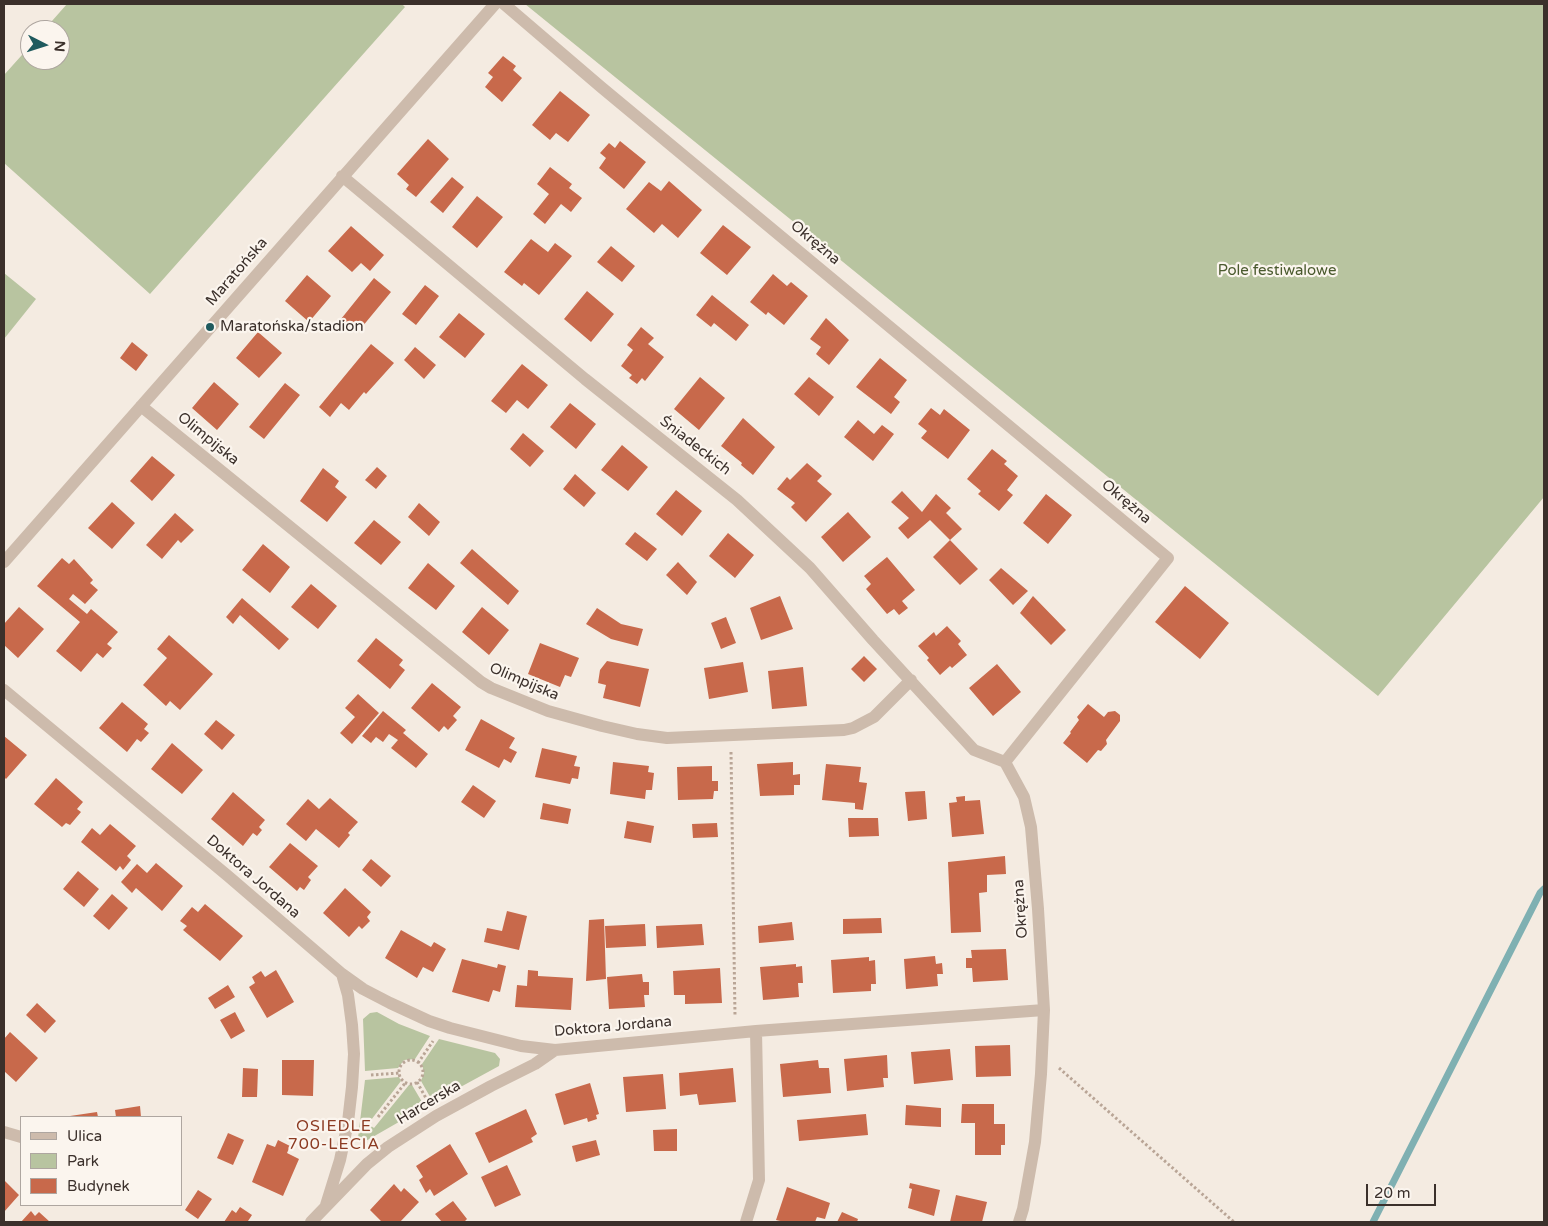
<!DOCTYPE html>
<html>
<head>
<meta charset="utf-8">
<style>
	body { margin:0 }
	#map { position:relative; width:1548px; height:1226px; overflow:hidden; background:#f4ebe1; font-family:"Varela Round",sans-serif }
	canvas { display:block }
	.frame { position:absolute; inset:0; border:5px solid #3b302b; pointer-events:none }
	.legend { position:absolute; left:20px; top:1116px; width:162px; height:90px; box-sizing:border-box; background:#fbf5ee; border:1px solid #aea6a0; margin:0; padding:6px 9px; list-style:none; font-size:15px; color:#3b302b }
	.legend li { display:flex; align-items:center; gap:10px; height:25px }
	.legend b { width:25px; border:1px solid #aea6a0 }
	.north { position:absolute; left:20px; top:20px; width:50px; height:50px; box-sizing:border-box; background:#fbf5ee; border:1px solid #aea6a0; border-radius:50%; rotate:95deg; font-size:14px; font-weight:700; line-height:20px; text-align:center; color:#3b302b }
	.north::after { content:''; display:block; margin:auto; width:18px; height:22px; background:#1f5a5e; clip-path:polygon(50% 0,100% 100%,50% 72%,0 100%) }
	.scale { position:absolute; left:1366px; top:1184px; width:70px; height:22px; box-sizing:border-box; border:2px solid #3b302b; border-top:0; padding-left:6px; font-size:15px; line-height:18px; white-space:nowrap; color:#3b302b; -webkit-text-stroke:4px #fbf5ee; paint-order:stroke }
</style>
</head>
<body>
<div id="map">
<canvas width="1548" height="1226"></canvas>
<div class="frame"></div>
<ul class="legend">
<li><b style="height:6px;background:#cdbbac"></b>Ulica</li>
<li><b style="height:14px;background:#b8c4a0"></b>Park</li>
<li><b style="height:14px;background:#c8694b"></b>Budynek</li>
</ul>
<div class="north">N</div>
<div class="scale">20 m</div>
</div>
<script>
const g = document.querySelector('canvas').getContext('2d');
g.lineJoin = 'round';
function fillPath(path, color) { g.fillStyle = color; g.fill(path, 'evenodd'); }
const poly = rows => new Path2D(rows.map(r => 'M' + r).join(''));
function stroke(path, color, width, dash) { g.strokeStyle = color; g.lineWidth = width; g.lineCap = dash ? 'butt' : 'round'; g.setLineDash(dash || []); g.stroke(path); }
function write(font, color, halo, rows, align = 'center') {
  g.font = font + ' "Varela Round",sans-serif'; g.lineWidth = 4.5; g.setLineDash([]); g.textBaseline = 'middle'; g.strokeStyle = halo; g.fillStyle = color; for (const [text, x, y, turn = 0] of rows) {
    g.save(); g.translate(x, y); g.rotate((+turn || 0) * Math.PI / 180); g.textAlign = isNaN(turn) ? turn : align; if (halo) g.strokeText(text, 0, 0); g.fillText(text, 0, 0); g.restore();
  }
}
const green = poly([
	[67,4,402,4,405,7,150,294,4,163,4,75,30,46,30,60,60,60,60,30,44,30],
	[525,4,1544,4,1544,497,1378,696],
	[4,273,36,299,4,339],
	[377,1012,399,1024,430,1036,415,1059,404,1060,398,1068,365,1071,363,1019,370,1013],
	[439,1039,495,1053,500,1059,499,1066,433,1102,421,1081,424,1073,422,1064],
	[399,1077,401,1081,368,1124,374,1128,409,1085,412,1085,425,1107,364,1142,361,1142,358,1138,365,1080]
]);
const stream = poly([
	[1373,1222,1540,893,1544,889]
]);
const building = poly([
	[503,56,516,66,513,70,522,78,502,102,485,87,493,77,488,73],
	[560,91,590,115,568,142,556,133,550,140,532,125],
	[428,139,449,159,416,197,406,189,409,185,397,174],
	[620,141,646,162,624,189,599,168,606,158,600,153,609,143,615,148],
	[550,167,572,184,569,188,582,198,571,212,561,204,545,224,533,214,549,194,537,184],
	[452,177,464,187,443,213,430,202],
	[669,181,702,210,678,238,662,224,654,233,626,209,649,182,661,191],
	[477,196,503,217,477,248,452,227],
	[723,225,751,247,727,275,700,253],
	[351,226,384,255,370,271,361,263,352,272,328,251],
	[531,239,548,252,555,243,572,256,539,295,524,283,522,286,504,272],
	[611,246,635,266,622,282,597,262],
	[773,274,787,286,791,282,808,296,784,325,768,312,766,315,750,302],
	[307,275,331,296,309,322,285,301],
	[374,278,391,292,357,333,341,319],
	[425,285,439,296,416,325,402,314],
	[587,291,614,314,591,342,564,319],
	[712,295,749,325,736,341,714,323,711,327,696,315],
	[459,313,485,334,465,358,439,337],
	[826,318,849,340,829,365,816,354,821,347,810,339],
	[641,327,654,338,648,344,664,357,645,381,642,378,637,384,629,378,632,375,621,366,633,350,627,345],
	[258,332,282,353,259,378,236,358],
	[132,342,148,355,136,371,120,358],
	[371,344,394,363,366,394,364,392,349,410,341,403,330,417,319,407],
	[415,347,436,365,424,379,404,360],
	[880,358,907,380,894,397,900,402,891,414,856,387],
	[522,364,548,385,528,409,517,400,506,413,491,401],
	[700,377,725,398,699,430,674,409],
	[809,377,834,397,819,416,794,394],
	[214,382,239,404,217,430,192,408],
	[285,383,300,395,264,439,249,427],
	[570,403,596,424,576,449,550,427],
	[931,408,940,415,944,409,970,430,948,459,921,438,927,431,918,424],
	[743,418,775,447,753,475,741,465,742,463,721,446],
	[858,420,874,434,882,425,894,434,873,461,844,437],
	[523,433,544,451,530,467,510,449],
	[622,445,648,467,628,491,601,470],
	[992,449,1007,461,1004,464,1018,476,1007,490,1013,495,999,511,978,494,981,491,967,479],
	[152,456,175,475,152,501,130,481],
	[807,463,822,476,817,481,832,494,806,522,791,507,795,503,777,489,787,477,790,480],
	[377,467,387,476,376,489,365,480],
	[323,468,339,481,335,487,347,497,327,522,300,501],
	[575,474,596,493,584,507,563,489],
	[676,490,702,511,682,536,656,514],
	[902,491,922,512,936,494,951,508,946,513,962,529,950,540,930,520,908,539,898,528,909,518,891,502],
	[1046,494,1072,515,1048,544,1023,523],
	[112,502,135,523,112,549,88,528],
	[419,503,440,522,429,536,408,517],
	[848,512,871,537,843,562,821,537],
	[175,513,194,530,181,543,178,540,162,559,146,545],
	[374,520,401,542,381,565,354,543],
	[635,532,657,549,647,561,625,544],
	[728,533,754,555,735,578,709,556],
	[950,540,978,569,960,585,933,557],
	[263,544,290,567,270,593,242,570],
	[472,549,519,591,508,605,460,563],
	[887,557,915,590,902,601,908,608,899,615,894,609,887,614,866,589,871,584,864,576],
	[62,558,69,564,74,559,93,580,90,583,98,590,85,604,73,594,69,599,87,614,91,609,118,632,107,644,112,648,103,658,97,653,81,672,56,651,80,622,37,586],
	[678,562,697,582,687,595,666,575],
	[428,563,455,586,436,610,408,588],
	[1001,568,1028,591,1013,605,989,580],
	[311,584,337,606,318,629,291,607],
	[1185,586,1229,623,1200,659,1155,622],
	[780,596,793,629,761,640,750,608],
	[1033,596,1066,630,1051,645,1020,613],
	[242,598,289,639,279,650,240,615,233,624,226,617],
	[19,607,44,629,18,658,4,645,4,624],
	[482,607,509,630,489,655,462,632],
	[597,608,621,624,643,629,638,646,611,639,586,624],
	[726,617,736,643,721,649,711,623],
	[947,626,961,641,958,644,967,655,952,668,950,666,940,675,927,660,929,658,918,646,934,632,936,636],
	[169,635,213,674,180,710,170,701,166,706,143,685,167,658,157,649],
	[376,638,403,660,399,665,405,670,390,689,357,661],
	[540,643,579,658,571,677,565,675,560,687,528,674],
	[864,656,877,669,864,682,851,669],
	[607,661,649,669,640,707,603,698,606,685,598,683,600,670],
	[743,662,748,692,709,699,704,668],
	[997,664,1021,692,993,716,969,688],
	[803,667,807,706,772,709,768,671],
	[432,683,461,707,453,716,457,720,448,730,444,726,439,732,411,708],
	[358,694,379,713,352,744,340,733,355,717,345,708],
	[122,702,148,724,144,729,149,733,141,742,137,739,127,752,99,728],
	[1088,704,1104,717,1108,712,1115,711,1120,715,1120,721,1106,740,1107,744,1101,751,1098,750,1087,763,1063,743,1071,733,1070,732,1079,720,1077,717],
	[383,711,406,730,403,733,428,754,416,768,391,748,398,740,389,734,383,742,376,737,371,743,362,736],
	[481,719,515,738,509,748,517,752,511,763,504,759,499,768,465,750],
	[216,720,235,735,222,750,204,734],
	[4,736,27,755,6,779,4,777],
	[172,743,203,770,182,794,151,769],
	[542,748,577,756,574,766,580,767,578,779,572,778,570,784,535,777],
	[613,762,649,766,648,772,654,773,652,790,646,790,645,799,610,794],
	[793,762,793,775,800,774,800,785,794,785,794,795,760,796,757,764],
	[826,764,861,767,859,782,867,783,863,810,855,809,855,803,822,800],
	[712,766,712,781,718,781,718,791,714,791,713,799,678,800,677,767],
	[56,778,83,802,77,809,81,812,70,825,66,823,62,827,34,804],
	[473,785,496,801,484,818,461,802],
	[925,791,927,819,908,821,905,792],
	[233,792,265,820,259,827,262,830,257,836,253,833,243,846,211,819],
	[965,796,965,801,980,800,984,834,952,837,949,803,957,802,956,797],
	[330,798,358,822,348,833,350,835,339,848,316,829,306,841,286,824,308,799,319,809],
	[543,803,571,809,568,824,540,819],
	[848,818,878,818,879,836,849,837],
	[627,821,654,826,651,843,624,838],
	[717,823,718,837,693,838,692,824],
	[110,824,136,846,127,856,131,860,123,870,120,866,116,871,81,842,92,828,100,835],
	[290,843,318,866,308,877,311,880,304,890,300,887,297,891,269,867],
	[1005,856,1006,874,987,875,987,892,979,893,981,932,951,933,948,862],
	[371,859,391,876,381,887,362,870],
	[156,863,183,886,162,911,136,888,132,893,121,882,137,864,147,873],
	[78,871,99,889,84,907,63,889],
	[345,888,371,912,367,917,370,921,362,929,359,926,349,937,323,913],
	[112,894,128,908,109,930,93,916],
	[205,904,243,936,220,961,183,930,187,926,180,921,192,907,198,912],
	[507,911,527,916,519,950,484,942,487,928,502,931],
	[881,918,882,933,843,934,843,919],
	[604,919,606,979,586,981,589,920],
	[792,922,794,940,759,943,758,926],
	[645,924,646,946,606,948,605,926],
	[702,924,704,945,657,948,656,926],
	[401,930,431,947,434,942,446,949,433,972,423,967,417,978,385,958],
	[1006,949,1008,980,973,982,972,968,966,968,966,958,972,958,971,950],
	[935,956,936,964,942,963,943,974,937,974,938,986,906,989,904,959],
	[869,957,869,961,875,960,876,984,871,984,871,991,833,993,831,960],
	[462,959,497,968,498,964,506,966,500,992,493,990,489,1002,452,992],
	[796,964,796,967,802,966,803,983,798,983,799,997,763,1000,760,967],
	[720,968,722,1003,685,1004,685,995,674,995,673,971],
	[276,970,294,1002,267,1018,249,987,255,983,252,977,261,971,265,977],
	[528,970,538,971,538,976,573,978,571,1010,515,1007,517,985,527,986],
	[642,974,643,982,649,982,649,995,644,995,645,1007,609,1009,607,977],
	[228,985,235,997,215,1009,208,998],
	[37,1003,56,1021,45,1033,26,1015],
	[235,1012,245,1031,231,1039,220,1020],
	[10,1032,38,1058,16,1082,4,1071,4,1039],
	[1010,1045,1011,1076,976,1077,975,1046],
	[950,1049,953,1080,914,1084,911,1052],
	[887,1055,888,1078,883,1078,884,1087,847,1091,844,1059],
	[282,1060,314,1060,313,1096,282,1095],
	[818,1060,819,1068,829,1068,831,1093,783,1097,780,1064],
	[243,1068,258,1069,257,1097,242,1097],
	[733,1068,736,1102,699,1105,697,1094,680,1096,679,1073],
	[663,1074,666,1109,626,1112,623,1077],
	[590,1083,599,1114,596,1115,597,1119,588,1122,587,1118,564,1125,555,1094],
	[962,1104,994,1104,994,1124,1005,1124,1005,1145,1001,1145,1001,1155,975,1155,975,1123,961,1123],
	[906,1105,941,1108,941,1127,905,1125],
	[140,1106,141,1117,116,1117,115,1110],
	[526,1109,537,1134,531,1138,533,1142,489,1163,475,1133],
	[97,1112,98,1117,70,1117,70,1116],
	[866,1114,868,1135,799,1141,797,1120],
	[677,1129,677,1151,654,1151,653,1130],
	[228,1133,244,1140,233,1165,217,1158],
	[278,1140,290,1146,287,1153,299,1159,283,1196,252,1182,267,1144,275,1147],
	[596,1140,600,1155,576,1162,572,1146],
	[450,1144,468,1174,434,1196,430,1189,426,1193,419,1180,423,1177,416,1166],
	[507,1165,521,1195,495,1207,481,1177],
	[4,1180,19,1195,4,1212],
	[910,1183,940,1190,934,1216,908,1208,912,1189,909,1188],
	[394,1184,401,1192,404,1188,419,1202,400,1222,382,1222,370,1210],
	[787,1187,830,1203,825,1219,817,1217,815,1222,785,1222,776,1220],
	[198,1190,212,1199,198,1219,185,1210],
	[956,1195,987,1202,982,1222,950,1222],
	[453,1201,467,1219,464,1222,442,1222,435,1214],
	[240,1207,252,1215,248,1221,250,1222,224,1222,232,1210,236,1213],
	[31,1211,35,1216,39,1212,50,1222,21,1222],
	[842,1212,858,1219,857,1222,837,1222]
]);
const path = poly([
	[731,752,735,1016],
	'399 1072a12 12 0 1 1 24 0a12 12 0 1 1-24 0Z',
	[418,1063,433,1041],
	[1059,1068,1234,1222],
	[371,1075,399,1073],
	[417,1082,427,1100],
	[378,1117,406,1082]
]);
const street = poly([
	[504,4,601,87,1168,558,1005,762],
	[342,176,585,379,737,500,810,568,873,640,974,750,1005,762],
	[141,406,481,682,491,688,548,711,602,726,637,734,667,738,844,730,853,728,874,717,911,680],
	[4,562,495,4],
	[4,690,228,876,342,974,363,989,390,1003,429,1021,450,1028,521,1046,555,1050,756,1031,1044,1010],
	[1005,762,1024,797,1031,827,1038,909,1044,1010,1041,1074,1035,1142,1023,1209,1019,1222],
	[4,1132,21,1137],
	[326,1205,340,1160,348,1122,352,1087,354,1054,352,1025,348,995,342,974],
	[311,1222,367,1164,388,1147,436,1116,491,1086,535,1064,555,1050],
	[746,1222,759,1180,756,1031]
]);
const markers = [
	[210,327,5,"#1f5a5e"]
];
const streetNames = [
	["Okrężna",815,243,40],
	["Maratońska",237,272,-49],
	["Olimpijska",208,439,39],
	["Śniadeckich",695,446,38],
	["Okrężna",1126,502,40],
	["Olimpijska",524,682,23],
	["Doktora Jordana",253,877,41],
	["Okrężna",1021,909,-94],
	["Doktora Jordana",613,1027,-5],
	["Harcerska",429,1103,-31]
];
const parkNames = [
	["Pole festiwalowe",1277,271]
];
const poiNames = [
	["Maratońska/stadion",220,327]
];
const neighbourhoodNames = [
	["OSIEDLE",334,1127],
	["700-LECIA",334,1145]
];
fillPath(green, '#b8c4a0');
stroke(stream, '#7fb0b2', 7);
fillPath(building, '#c8694b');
stroke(path, '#b9a596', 3, [2.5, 2.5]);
stroke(street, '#cdbbac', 12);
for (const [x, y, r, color] of markers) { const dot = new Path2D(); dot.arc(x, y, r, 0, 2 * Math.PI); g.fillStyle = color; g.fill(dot); stroke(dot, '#fbf5ee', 2); }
write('15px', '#3b302b', '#fbf5ee', streetNames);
write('15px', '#4a5a2e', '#fbf5ee', parkNames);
write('15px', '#3b302b', '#fbf5ee', poiNames, 'left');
g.letterSpacing = '1px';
write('16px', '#8c3b22', '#fbf5ee', neighbourhoodNames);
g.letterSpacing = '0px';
</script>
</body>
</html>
